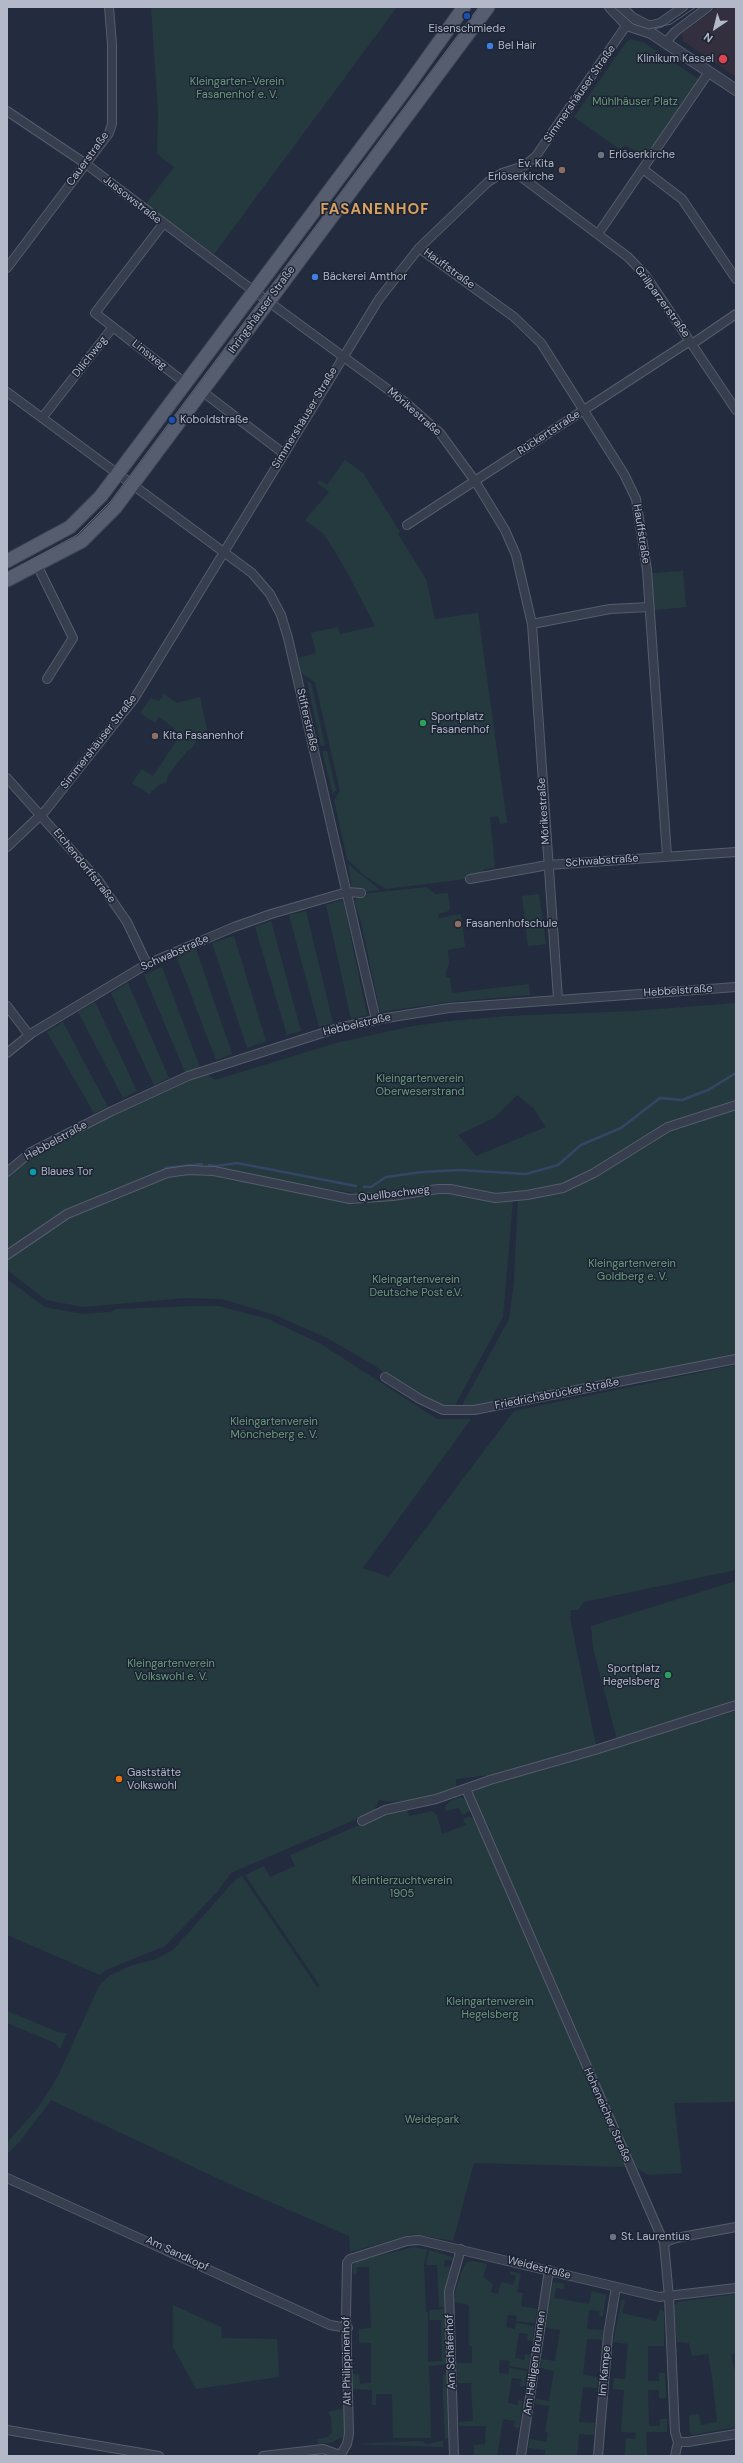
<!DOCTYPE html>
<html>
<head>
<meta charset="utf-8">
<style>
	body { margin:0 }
	#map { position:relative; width:743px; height:2463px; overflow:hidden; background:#232c3e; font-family:"DM Sans",sans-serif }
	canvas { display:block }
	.frame { position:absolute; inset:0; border:8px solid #b3b9c9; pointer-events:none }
	.north { position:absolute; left:695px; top:8px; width:40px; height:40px; -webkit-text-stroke:3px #1c2333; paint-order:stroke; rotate:215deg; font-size:11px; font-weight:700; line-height:16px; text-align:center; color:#b3b9c9 }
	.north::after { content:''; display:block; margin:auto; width:14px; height:18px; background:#b3b9c9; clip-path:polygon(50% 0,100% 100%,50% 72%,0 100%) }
</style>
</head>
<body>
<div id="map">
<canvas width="743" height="2463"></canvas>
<div class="frame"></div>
<div class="north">N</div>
</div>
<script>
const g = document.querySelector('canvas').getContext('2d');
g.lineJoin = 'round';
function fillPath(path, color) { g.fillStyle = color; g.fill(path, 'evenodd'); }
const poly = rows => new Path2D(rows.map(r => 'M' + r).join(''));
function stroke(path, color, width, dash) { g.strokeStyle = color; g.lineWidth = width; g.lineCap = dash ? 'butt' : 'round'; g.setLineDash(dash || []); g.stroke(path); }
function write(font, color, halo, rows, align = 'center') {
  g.font = font + ' "DM Sans",sans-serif'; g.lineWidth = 3; g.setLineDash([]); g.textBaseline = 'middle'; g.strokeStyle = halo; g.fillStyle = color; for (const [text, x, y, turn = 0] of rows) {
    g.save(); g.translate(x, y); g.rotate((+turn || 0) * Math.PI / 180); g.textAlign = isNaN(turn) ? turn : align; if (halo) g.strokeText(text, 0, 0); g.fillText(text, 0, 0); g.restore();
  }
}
const medical = poly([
	[718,7,736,7,736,77,683,41,682,33]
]);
const green = poly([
	[151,7,397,7,214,254,146,204,174,167,157,154,158,112],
	[630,39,643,42,700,80,648,158,625,145,621,150,574,117,625,44],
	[345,460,363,473,400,532,398,534,426,579,435,619,478,613,507,823,500,824,498,816,490,817,495,868,484,869,482,877,386,889,365,876,347,859,334,800,340,791,315,682,302,674,298,658,316,653,311,633,338,627,340,634,375,626,346,570,324,534,305,520,329,492,317,483,320,480,327,485],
	[683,571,686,607,654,610,652,573],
	[307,681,311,683,325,745,321,746],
	[164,694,177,703,200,697,207,730,201,734,192,748,188,750,168,775,166,783,159,785,149,794,132,783,142,769,153,776,177,740,174,728,159,717,155,723,140,713,151,698,159,701],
	[322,751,327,751,336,790,333,794],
	[348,864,379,889,379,890,363,892,352,890],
	[426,887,435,894,448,893,450,909,449,911,438,914,439,918,461,914,465,947,448,950,449,964,446,971,446,977,450,978,452,993,529,984,530,995,448,1002,380,1012,361,922,354,901,362,894],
	[539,894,546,944,528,946,522,896],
	[343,900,367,1015,351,1019,326,905],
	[306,911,333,1023,319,1027,289,915],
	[271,921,301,1031,287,1035,255,927],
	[234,936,266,1041,247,1048,212,943],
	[196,949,232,1054,216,1060,177,958],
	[162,967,200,1067,185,1072,144,975],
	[128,983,169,1078,154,1085,111,993],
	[95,1002,137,1091,123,1098,78,1012],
	[736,1003,736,1099,667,1125,591,1171,561,1186,494,1196,448,1186,362,1194,185,1168,66,1210,7,1252,7,1178,28,1160,97,1123,206,1073,215,1080,336,1043,413,1026,451,1021,508,1016,634,1011],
	[517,1095,534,1109,546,1127,476,1156,458,1135,494,1118],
	[63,1022,108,1107,94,1113,47,1032],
	[736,1108,736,1356,474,1407,461,1407,509,1319,514,1282,518,1198,563,1190,669,1131],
	[193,1172,227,1175,353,1203,440,1193,513,1199,503,1317,454,1407,443,1407,421,1397,372,1364,327,1338,275,1315,222,1299,185,1298,83,1307,46,1300,7,1270,7,1258,71,1214,162,1176],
	[7,1279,45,1307,82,1314,110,1312,116,1309,193,1306,219,1306,268,1319,321,1344,437,1419,471,1419,363,1568,389,1577,514,1411,736,1365,736,1570,584,1602,578,1610,571,1610,570,1618,596,1745,500,1774,456,1779,456,1788,415,1800,392,1802,379,1800,373,1812,231,1873,218,1891,165,1946,106,1970,100,1975,7,1935],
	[736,1581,736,1702,617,1740,593,1648,591,1626],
	[736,1711,736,2102,674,2103,682,2173,648,2175,637,2168,472,1792,491,1783],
	[461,1797,467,1800,471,1808,469,1812,462,1815,459,1808,446,1811,445,1806,452,1800],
	[406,1809,410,1816,432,1811,437,1815,442,1834,466,1825,463,1819,469,1817,477,1819,600,2106,597,2106,604,2116,625,2167,474,2163,453,2241,413,2234,350,2252,349,2236,236,2187,51,2100,21,2140,7,2154,7,2143,38,2108,58,2076,99,1986,109,1976,130,1966,156,1959,173,1950,236,1879,242,1876,317,1987,320,1986,245,1875,264,1866,270,1877,295,1866,290,1855,378,1817],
	[7,2011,58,2032,67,2033,60,2049,55,2043,7,2023],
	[415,2247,427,2250,424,2265,426,2312,428,2312,428,2362,442,2361,441,2320,429,2320,430,2310,445,2309,447,2364,429,2366,431,2438,393,2438,392,2394,376,2394,376,2405,372,2405,372,2390,353,2389,353,2374,359,2374,360,2384,371,2383,371,2343,359,2343,359,2329,371,2328,369,2267,357,2267,357,2274,353,2274,352,2266,356,2261],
	[429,2250,452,2257,452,2260,445,2260,444,2266,450,2267,445,2291,445,2307,439,2307,437,2265,426,2265],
	[472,2261,487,2264,483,2277,493,2284,491,2292,498,2294,501,2282,513,2285,516,2276,510,2274,511,2271,521,2274,517,2292,523,2293,521,2306,537,2309,535,2323,516,2321,517,2316,508,2315,506,2327,515,2329,516,2323,534,2326,532,2341,527,2340,528,2334,519,2333,515,2358,524,2360,525,2354,530,2355,528,2369,509,2366,510,2361,500,2360,499,2373,508,2374,509,2368,527,2371,525,2386,520,2386,521,2379,512,2378,508,2403,518,2405,518,2400,523,2401,519,2428,514,2427,515,2421,503,2419,497,2456,474,2456,474,2445,485,2444,486,2426,459,2426,459,2422,473,2421,471,2383,458,2383,457,2363,472,2363,472,2346,469,2346,469,2305,455,2302,455,2293,462,2270,466,2263],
	[553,2282,564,2284,564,2289,556,2288,554,2298,589,2304,592,2291,606,2295,603,2317,599,2316,600,2311,589,2310,587,2329,603,2330,602,2340,587,2339,583,2375,598,2377,597,2388,583,2387,579,2422,595,2423,594,2435,579,2434,577,2456,545,2456,545,2450,528,2448,530,2439,546,2442,548,2433,545,2432,549,2406,535,2404,536,2399,549,2401,554,2371,540,2368,542,2359,555,2361,560,2330,546,2328],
	[736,2294,736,2353,731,2354,734,2369,736,2369,736,2427,693,2435,690,2433,689,2415,699,2414,701,2425,717,2422,712,2376,708,2354,692,2356,689,2343,677,2342,673,2307,678,2302],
	[622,2299,625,2300,622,2313,656,2321,660,2309,664,2312,664,2346,648,2346,648,2381,659,2381,659,2373,665,2373,666,2398,659,2398,659,2390,648,2390,649,2426,660,2426,660,2419,667,2419,667,2432,646,2432,647,2456,619,2456,625,2455,626,2438,635,2439,636,2433,621,2432,624,2390,613,2389,614,2378,625,2379,628,2344,613,2342],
	[173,2305,221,2327,222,2338,277,2339,279,2377,196,2389,173,2347],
	[448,2374,450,2438,445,2438,443,2396,443,2375],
	[345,2408,345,2436,330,2443,318,2444,317,2439,328,2437,332,2432,331,2417,328,2412],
	[422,2441,427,2444,443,2441,443,2447,351,2444]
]);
const stream = poly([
	[209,1165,216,1166,237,1163,356,1186],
	[165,1168,202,1164],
	[364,1187,371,1187,386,1177,422,1172,460,1170,526,1174,558,1165,581,1145,621,1128,660,1098,682,1100,708,1090,736,1073]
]);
const minor = poly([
	[648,26,660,23,683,7],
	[665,43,676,31,708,7],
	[7,111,86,164,243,283,405,402,440,433,475,481,505,530,516,555,532,624,558,999],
	[512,170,628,257,646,276,736,410],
	[644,170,682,199,736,279],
	[598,234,709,72],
	[419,248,514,317,541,343,624,474,636,499,647,570,667,856],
	[7,268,109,133,112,124,112,44,109,7],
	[113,327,185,383],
	[692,344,736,314],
	[7,392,252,573,270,594,281,615,288,638,376,1020],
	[203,392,283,453],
	[42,418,113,327,95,313,163,224],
	[407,525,690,341],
	[37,565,73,638,47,679],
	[532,624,610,609,649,607],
	[7,778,98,880,127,922,147,964],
	[7,847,46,810,134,699,379,299,419,248,488,182,502,173,524,166,536,156,630,20],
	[470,879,548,865,736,852],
	[7,1006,29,1035],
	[7,1053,32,1033,147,964,234,927,271,914,347,892,361,893],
	[7,1172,31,1152,112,1111,188,1076,338,1028,380,1019,449,1008,736,987],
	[7,1255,67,1214,167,1173,188,1170,214,1171,350,1199,393,1196,438,1189,450,1189,495,1198,527,1195,563,1188,594,1173,668,1127,736,1105],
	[385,1377,420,1399,443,1410,474,1410,736,1359],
	[466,1789,664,2243,669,2297,675,2432,678,2442,675,2456],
	[362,1821,385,1810,436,1799,490,1780,595,1750,736,1705],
	[7,2178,330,2325,348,2328],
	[664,2243,676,2238,736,2227],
	[7,2430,159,2456],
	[678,2442,688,2442,736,2434],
	[263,2456,323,2449,340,2455],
	[340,2456,347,2444,349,2434,346,2316,347,2263,350,2259,407,2241,419,2240,659,2297,736,2288],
	[454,2456,449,2291,461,2249],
	[521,2456,549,2270],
	[598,2456,608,2335,616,2287]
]);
const tertiary = poly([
	[610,7,627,25,651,33,736,90],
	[621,7,632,18,648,26]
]);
const primary = poly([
	[7,561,70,527,101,496,404,91,464,7],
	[7,580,82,541,115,508,488,7]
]);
const tram = poly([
	[614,7,633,24,649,29,671,24,696,7],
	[7,573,77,535,111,501,479,7]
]);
const markers = [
	[467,16,4,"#1a4fb4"],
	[490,46,4,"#3f7fe0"],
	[723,59,5,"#e0444e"],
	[601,155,4,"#6b7280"],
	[562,170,4,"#8d6e63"],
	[315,277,4,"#3f7fe0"],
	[172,420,4,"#1a4fb4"],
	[423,723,4,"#2e9e5b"],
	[155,736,4,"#8d6e63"],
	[458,924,4,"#8d6e63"],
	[33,1172,4,"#0f9aa8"],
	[668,1675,4,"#2e9e5b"],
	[119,1779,4,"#e8710a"],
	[613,2237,4,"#6b7280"]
];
const poiNames = [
	["Eisenschmiede",467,29,"center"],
	["Bel Hair",498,46],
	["Klinikum Kassel",714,59,"right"],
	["Erlöserkirche",609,155],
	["Ev. Kita",554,164,"right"],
	["Erlöserkirche",554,177,"right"],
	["Bäckerei Amthor",323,277],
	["Koboldstraße",180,420],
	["Sportplatz",431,717],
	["Fasanenhof",431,730],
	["Kita Fasanenhof",163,736],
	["Fasanenhofschule",466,924],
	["Blaues Tor",41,1172],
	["Sportplatz",660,1669,"right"],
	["Hegelsberg",660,1682,"right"],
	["Gaststätte",127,1773],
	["Volkswohl",127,1786],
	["St. Laurentius",621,2237]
];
const parkNames = [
	["Kleingarten-Verein",237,82],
	["Fasanenhof e. V.",237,95],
	["Mühlhäuser Platz",635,102],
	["Kleingartenverein",420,1079],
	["Oberweserstrand",420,1092],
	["Kleingartenverein",632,1264],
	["Goldberg e. V.",632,1277],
	["Kleingartenverein",416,1280],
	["Deutsche Post e.V.",416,1293],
	["Kleingartenverein",274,1422],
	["Möncheberg e. V.",274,1435],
	["Kleingartenverein",171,1664],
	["Volkswohl e. V.",171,1677],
	["Kleintierzuchtverein",402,1881],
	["1905",402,1894],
	["Kleingartenverein",490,2002],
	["Hegelsberg",490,2015],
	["Weidepark",432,2120]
];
const streetNames = [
	["Simmershäuser Straße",580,94,-55],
	["Cauerstraße",88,159,-54],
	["Jussowstraße",132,200,38],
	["Hauffstraße",449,269,36],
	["Grillparzerstraße",662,302,54],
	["Ihringshäuser Straße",262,310,-54],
	["Linsweg",149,355,38],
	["Dilichweg",90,357,-52],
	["Mörikestraße",414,412,41],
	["Simmershäuser Straße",305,418,-59],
	["Rückertstraße",549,433,-33],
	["Hauffstraße",641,534,81],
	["Stifterstraße",307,720,77],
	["Simmershäuser Straße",99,742,-52],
	["Mörikestraße",544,811,-94],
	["Schwabstraße",602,861,-4],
	["Eichendorffstraße",84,866,51],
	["Schwabstraße",175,953,-24],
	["Hebbelstraße",678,991,-4],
	["Hebbelstraße",357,1025,-13],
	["Hebbelstraße",56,1141,-29],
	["Quellbachweg",394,1194,-7],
	["Friedrichsbrücker Straße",557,1394,-11],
	["Hoheneicher Straße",607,2115,66],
	["Am Sandkopf",177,2254,25],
	["Weidestraße",539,2268,14],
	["Am Schäferhof",451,2352,-92],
	["Alt Philippinenhof",347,2361,-91],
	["Am Heiligen Brunnen",535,2363,-82],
	["Im Kampe",605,2371,-85]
];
const districtNames = [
	["FASANENHOF",375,210]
];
fillPath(medical, '#332f3f');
fillPath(green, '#253a3f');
stroke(stream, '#364566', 2.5);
stroke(minor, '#555c6c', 10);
stroke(tertiary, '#555c6c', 12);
stroke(primary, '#404757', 15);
stroke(minor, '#373e4e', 8);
stroke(tertiary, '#373e4e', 10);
stroke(primary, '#555d6e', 13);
stroke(tram, '#596276', 1);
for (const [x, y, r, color] of markers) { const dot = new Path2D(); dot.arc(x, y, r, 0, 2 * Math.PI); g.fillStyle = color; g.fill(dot); stroke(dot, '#1c2333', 1.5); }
write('11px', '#b3b9c9', '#1c2333', poiNames, 'left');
write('11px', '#699b7a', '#1c2333', parkNames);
write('11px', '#b3b9c9', '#1c2333', streetNames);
g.letterSpacing = '1px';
write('bold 15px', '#d8a160', '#1c2333', districtNames);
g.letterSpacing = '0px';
</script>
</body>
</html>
